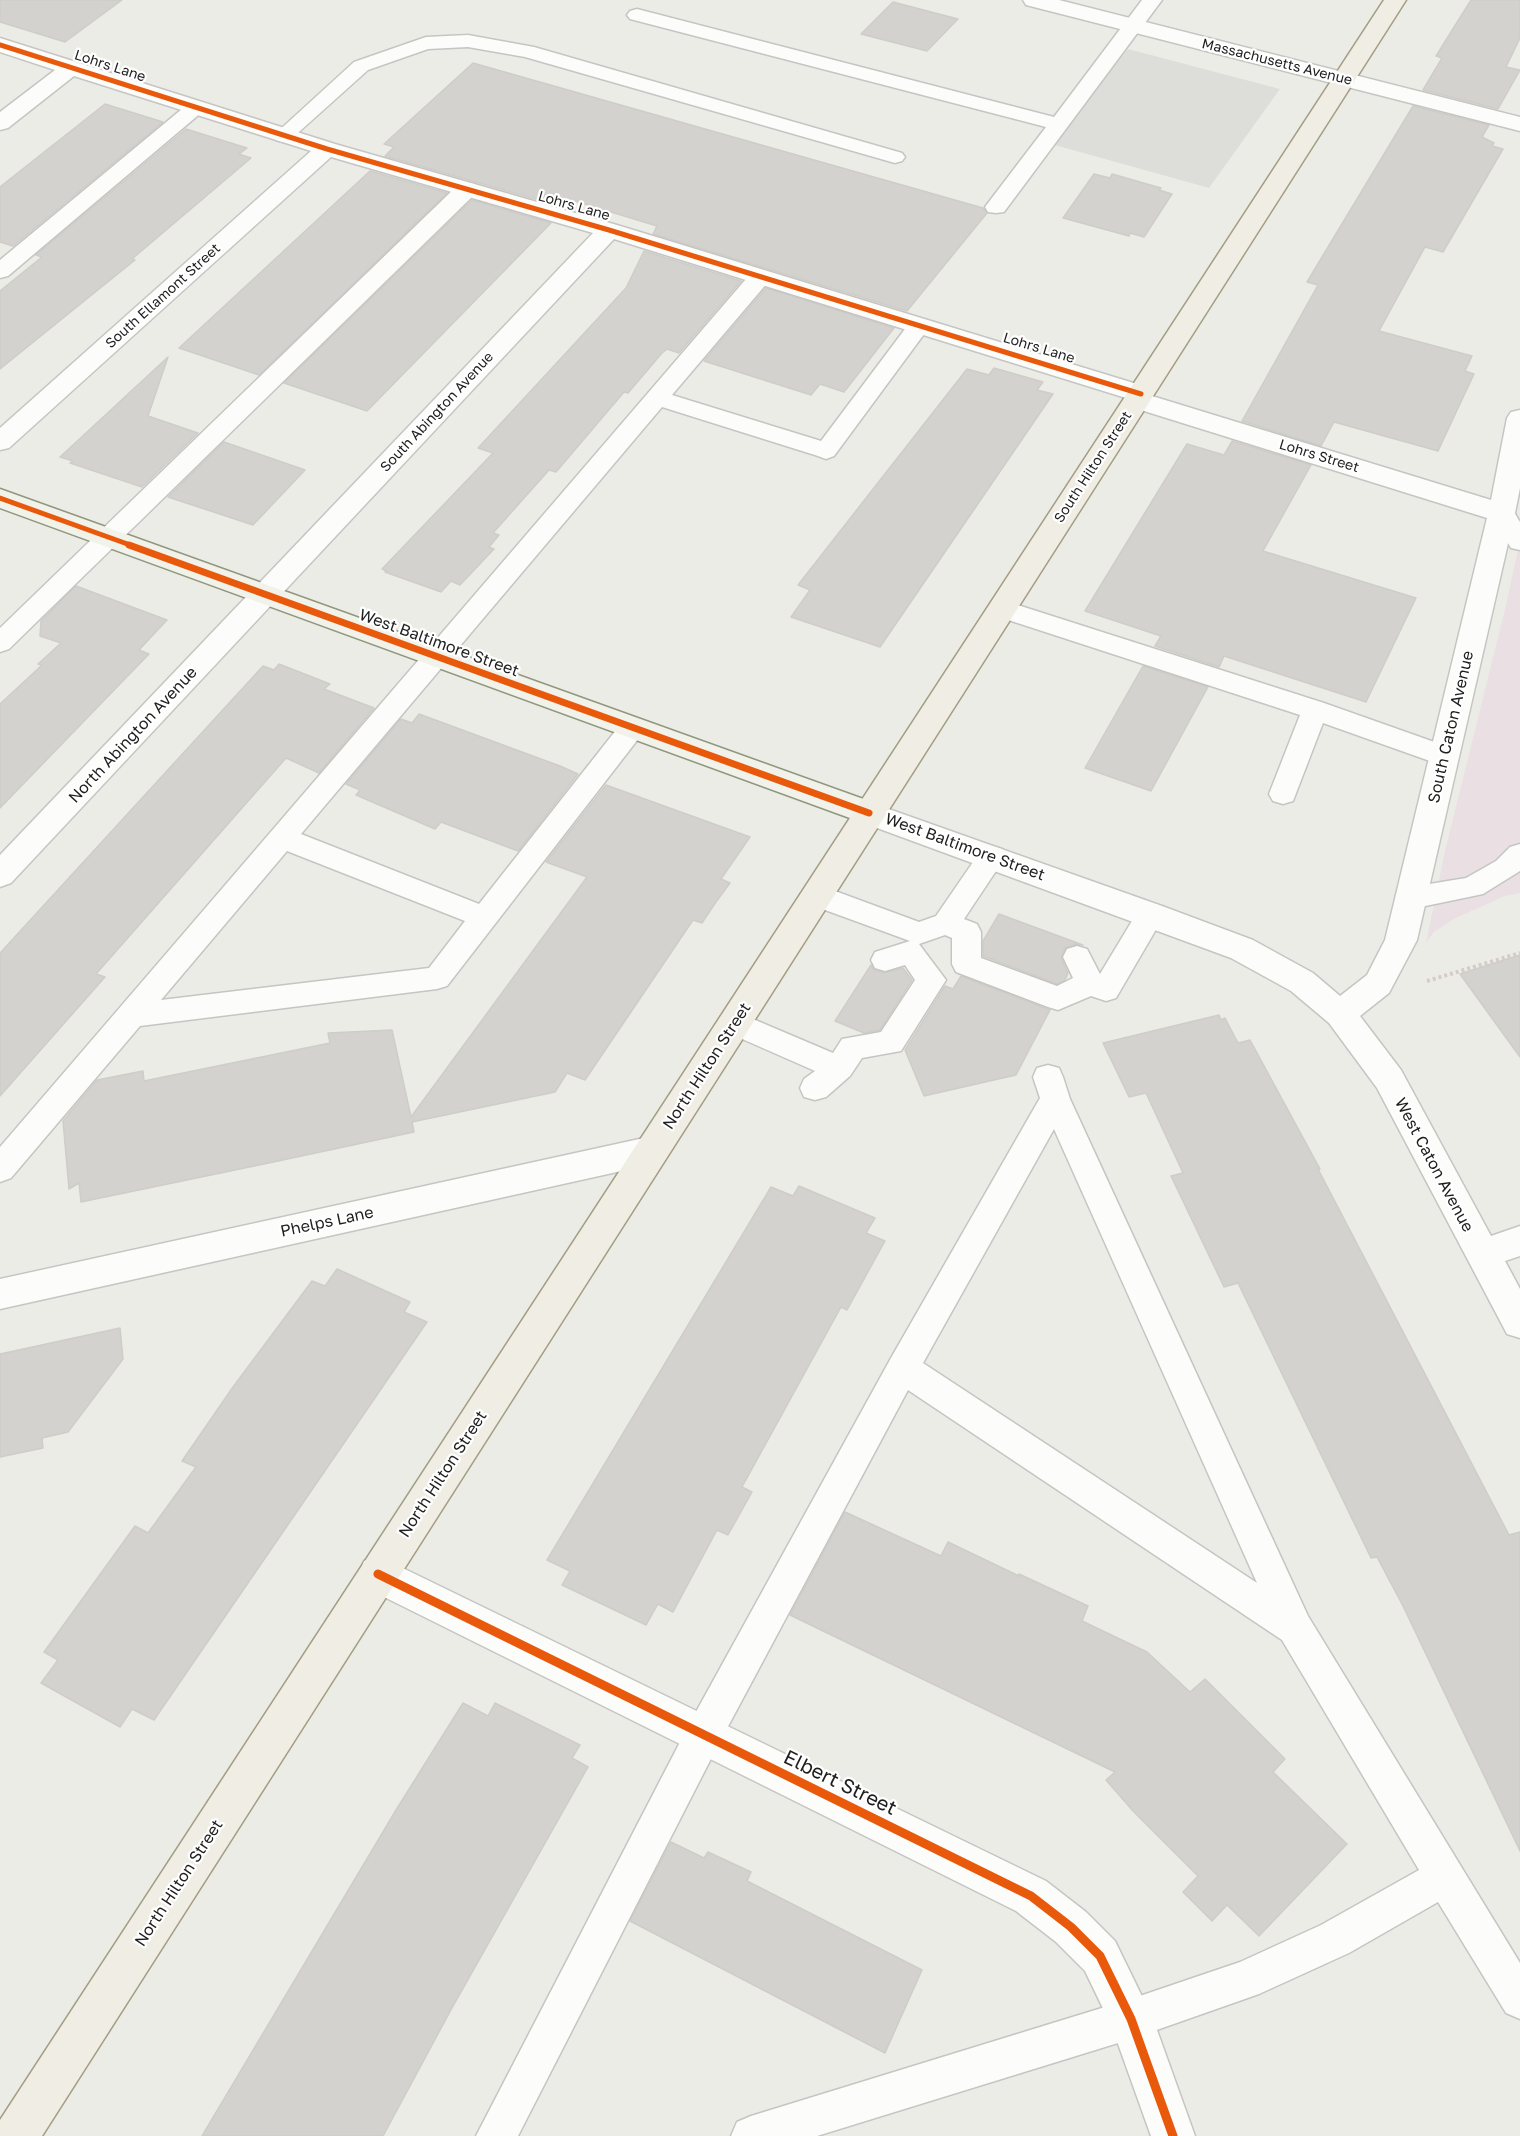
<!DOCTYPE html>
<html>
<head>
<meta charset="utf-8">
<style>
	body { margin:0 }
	canvas { display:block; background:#ecece7 }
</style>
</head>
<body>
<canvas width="1520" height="2136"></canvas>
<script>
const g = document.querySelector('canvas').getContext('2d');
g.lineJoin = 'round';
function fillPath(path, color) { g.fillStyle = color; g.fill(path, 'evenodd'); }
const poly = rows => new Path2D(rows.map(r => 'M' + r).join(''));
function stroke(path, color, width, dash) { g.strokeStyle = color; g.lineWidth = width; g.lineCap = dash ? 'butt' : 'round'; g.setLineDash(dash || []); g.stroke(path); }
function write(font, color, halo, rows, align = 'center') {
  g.font = font + ' "Golos Text",sans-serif'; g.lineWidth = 4.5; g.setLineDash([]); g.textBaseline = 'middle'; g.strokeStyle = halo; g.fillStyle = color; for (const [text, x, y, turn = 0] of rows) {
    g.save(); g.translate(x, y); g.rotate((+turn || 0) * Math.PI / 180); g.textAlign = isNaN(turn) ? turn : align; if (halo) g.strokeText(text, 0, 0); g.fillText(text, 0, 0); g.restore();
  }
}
const industrial = poly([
	[1520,540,1520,893,1505,896,1454,919,1434,932,1426,943,1445,851,1506,605]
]);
const parking = poly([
	[1128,49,1280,89,1209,188,1051,144]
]);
const building = poly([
	[0,0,122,0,65,42,0,22,0,0],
	[1471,0,1520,0,1520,38,1506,67,1520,70,1498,109,1423,90,1442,58,1436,56,1471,0],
	[893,2,958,19,927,51,861,34,893,2],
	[473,63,983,208,987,213,907,311,653,234,657,226,575,201,567,208,385,156,394,147,384,144,473,63],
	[105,104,163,122,13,246,0,242,0,187,105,104],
	[1413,106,1489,125,1482,137,1494,143,1492,146,1503,149,1443,252,1425,247,1379,331,1472,356,1465,371,1474,374,1438,451,1334,422,1321,446,1242,421,1318,285,1307,282,1413,106],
	[186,129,247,148,239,154,251,158,132,259,135,260,0,369,0,291,42,257,36,255,186,129],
	[370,171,447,193,259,375,179,348,370,171],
	[1094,174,1110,178,1112,174,1161,188,1159,190,1172,194,1144,237,1130,233,1129,236,1063,218,1094,174],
	[472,200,551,223,367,411,284,383,472,200],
	[644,251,741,281,679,353,667,349,662,353,628,393,624,392,556,472,549,470,493,533,499,535,489,547,494,549,460,585,451,581,441,592,385,572,387,571,382,569,493,453,478,448,626,288,644,251],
	[766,288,894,328,844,392,820,384,811,395,704,361,766,288],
	[168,357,148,416,198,433,142,487,70,463,73,461,60,457,168,357],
	[994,368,1043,382,1037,390,1053,394,880,647,791,617,810,590,798,585,967,369,989,375,994,368],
	[1232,441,1311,465,1263,551,1416,598,1366,702,1224,656,1219,667,1155,646,1161,636,1085,611,1187,444,1224,455,1232,441],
	[224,442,305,470,253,525,168,497,224,442],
	[76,586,167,620,139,650,149,654,0,808,0,704,42,665,38,664,61,643,40,636,41,621,76,586],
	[279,664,330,684,324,689,374,708,319,773,286,758,96,974,105,977,0,1096,0,953,263,666,274,670,279,664],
	[1143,666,1208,687,1151,791,1085,768,1143,666],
	[419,714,560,766,578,774,518,851,441,822,435,829,356,795,360,790,346,784,401,719,412,723,419,714],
	[606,785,750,837,721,879,730,883,716,902,702,923,693,920,585,1080,567,1073,555,1092,412,1122,414,1132,264,1164,81,1202,79,1183,69,1189,63,1121,97,1080,143,1071,144,1081,330,1043,328,1033,392,1030,411,1117,587,877,546,862,606,785],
	[999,914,1083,945,1076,944,1065,948,1061,958,1068,973,1065,980,1057,984,983,956,983,941,999,914],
	[1520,955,1520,1057,1460,974,1520,955],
	[871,965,874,970,884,973,903,968,912,980,880,1030,864,1033,835,1021,871,965],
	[961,976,1050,1010,1016,1075,924,1096,905,1050,945,986,953,989,961,976],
	[1219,1015,1221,1020,1225,1018,1238,1043,1250,1040,1320,1169,1318,1169,1509,1535,1520,1532,1520,1851,1403,1606,1377,1557,1371,1558,1238,1283,1224,1287,1171,1176,1183,1173,1146,1093,1129,1097,1103,1043,1219,1015],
	[799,1186,875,1218,866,1233,885,1241,847,1310,841,1307,742,1487,752,1492,728,1535,717,1530,673,1612,658,1604,646,1625,562,1585,570,1571,547,1560,771,1187,793,1196,799,1186],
	[337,1269,410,1302,404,1312,427,1322,154,1720,132,1709,120,1727,41,1683,58,1660,44,1652,135,1526,148,1533,196,1467,182,1461,233,1387,312,1281,325,1286,337,1269],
	[120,1328,123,1359,68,1432,42,1438,43,1448,0,1457,0,1354,120,1328],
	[845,1512,941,1556,948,1542,1019,1576,1019,1574,1088,1606,1082,1621,1147,1652,1190,1692,1205,1679,1285,1759,1273,1772,1347,1844,1259,1936,1227,1905,1212,1921,1183,1892,1198,1876,1133,1811,1106,1780,1115,1772,790,1615,845,1512],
	[463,1703,488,1716,495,1703,580,1745,572,1758,588,1767,452,2008,383,2136,202,2136,396,1810,463,1703],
	[671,1842,704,1858,708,1852,751,1872,747,1881,922,1970,885,2053,630,1921,671,1842]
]);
const path = poly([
	[1427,981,1520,953]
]);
const lane = poly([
	[1142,0,1162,0,1004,212,996,213,988,212,985,207,1046,127,630,19,627,15,630,11,637,9,1054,117,1142,0],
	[468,35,534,47,902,153,905,157,902,161,895,163,888,161,525,57,468,47,428,49,368,70,290,140,283,142,276,140,273,136,354,62,426,37,468,35],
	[195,102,202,104,205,108,202,112,8,276,0,278,0,260,188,104,195,102],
	[467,183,475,184,478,189,475,194,9,649,0,652,0,628,459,184,467,183],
	[760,270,768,272,771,277,768,282,672,395,821,441,911,321,919,319,927,321,930,326,834,456,826,459,818,456,662,407,301,834,479,904,624,720,633,718,642,720,646,727,642,734,447,986,437,989,140,1026,11,1178,0,1182,0,1147,752,272,760,270],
	[287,851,465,921,429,968,161,1000,287,851],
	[1502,505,1511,507,1520,522,1520,550,1511,548,1490,513,1493,507,1502,505],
	[1002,600,1324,703,1454,749,1457,756,1454,763,1444,766,1323,723,1293,801,1283,804,1273,801,1269,794,1300,715,993,615,989,609,993,603,1002,600],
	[1520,844,1520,871,1483,894,1411,909,1401,906,1397,898,1401,890,1411,887,1466,878,1496,861,1510,847,1520,844],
	[992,846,1002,849,1006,856,964,919,977,924,981,932,981,958,1057,986,1073,978,1063,957,1067,949,1077,946,1087,949,1100,974,1141,906,1151,903,1161,906,1165,914,1116,998,1106,1001,1091,996,1058,1010,1048,1007,956,972,952,964,952,938,945,935,919,944,946,980,901,1051,862,1058,850,1076,826,1097,815,1100,804,1097,800,1088,804,1079,815,1071,724,1031,719,1023,724,1015,734,1011,833,1053,842,1039,881,1032,915,980,905,965,885,971,875,968,871,960,875,952,910,941,806,903,802,895,806,887,816,884,919,922,936,916,982,849,992,846],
	[1048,1065,1059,1068,1063,1077,1070,1099,1308,1616,1520,1963,1520,2019,1506,2013,1438,1902,1349,1953,1259,1994,1131,2039,817,2136,731,2136,737,2122,751,2116,1131,1999,1240,1962,1321,1925,1419,1870,1282,1640,908,1390,717,1747,518,2136,476,2136,691,1721,891,1358,1040,1098,1033,1077,1037,1068,1048,1065],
	[1054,1129,1257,1583,923,1363,1054,1129]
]);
const street = poly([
	[1023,0,1059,0,1520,117,1520,131,1026,5,1023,0],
	[0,38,335,144,617,225,1150,388,1154,394,1152,396,1491,500,1507,418,1511,412,1520,410,1520,488,1515,513,1417,940,1389,993,1360,1016,1401,1070,1491,1236,1520,1226,1520,1256,1505,1261,1520,1289,1520,1338,1507,1334,1377,1088,1329,1023,1291,991,1231,958,858,821,854,813,858,805,869,802,1162,906,1253,940,1313,973,1340,996,1367,975,1385,940,1487,518,1128,406,1124,400,1126,398,614,239,11,883,0,887,0,855,593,233,331,157,9,448,0,450,0,428,311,151,74,76,8,128,0,130,0,112,55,70,0,52,0,38],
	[653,1136,665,1140,670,1150,665,1160,653,1164,0,1309,0,1279,653,1136],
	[378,1556,1046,1881,1086,1912,1115,1941,1153,2019,1195,2136,1151,2136,1112,2027,1085,1971,1056,1942,1016,1911,364,1587,359,1574,364,1561,378,1556]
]);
const secondary = poly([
	[0,489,880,805,884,813,880,821,869,824,858,821,0,508,0,489]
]);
const primary = poly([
	[1384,0,1406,0,42,2136,0,2136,0,2120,1384,0]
]);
const cyclewayFar2 = poly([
	[0,45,327,149,609,230,1141,394],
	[0,498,133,546]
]);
const cyclewayFar1 = poly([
	[129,545,869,813]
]);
const cycleway = poly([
	[378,1574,1031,1896,1071,1927,1100,1956,1131,2019,1173,2136]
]);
const farStreetnames = [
	["Massachusetts Avenue",1277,62,14],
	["Lohrs Lane",110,66,18],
	["Lohrs Lane",574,206,16],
	["South Ellamont Street",163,296,-42],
	["Lohrs Lane",1039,348,17],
	["South Abington Avenue",437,412,-47],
	["Lohrs Street",1319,456,17],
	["South Hilton Street",1093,467,-57]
];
const streetNames = [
	["West Baltimore Street",439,643,20],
	["South Caton Avenue",1451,727,-77],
	["North Abington Avenue",133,735,-47],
	["West Baltimore Street",965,847,20],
	["North Hilton Street",707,1066,-57],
	["West Caton Avenue",1434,1165,62],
	["Phelps Lane",327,1222,-12],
	["North Hilton Street",443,1474,-57],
	["North Hilton Street",179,1883,-57]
];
const nearStreetnames = [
	["Elbert Street",840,1783,26]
];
fillPath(industrial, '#eae0e4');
fillPath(parking, '#ddddda');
fillPath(building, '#d3d2ce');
stroke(building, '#cfcdc8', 1.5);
stroke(lane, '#c5c5c3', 3);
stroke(street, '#c5c5c3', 3);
stroke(secondary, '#91977e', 3);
stroke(primary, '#a39d83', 3);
stroke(path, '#d6cbc7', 4, [3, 3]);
fillPath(lane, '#fcfcfb');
fillPath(street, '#fcfcfb');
fillPath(secondary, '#f1f3ea');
fillPath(primary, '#f0ede4');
stroke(cyclewayFar2, '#e8590c', 5);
stroke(cyclewayFar1, '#e8590c', 7);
stroke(cycleway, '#e8590c', 9);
write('14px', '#1e1e1e', '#fff', farStreetnames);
write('16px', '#1e1e1e', '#fff', streetNames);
write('20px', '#1e1e1e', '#fff', nearStreetnames);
</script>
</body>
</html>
